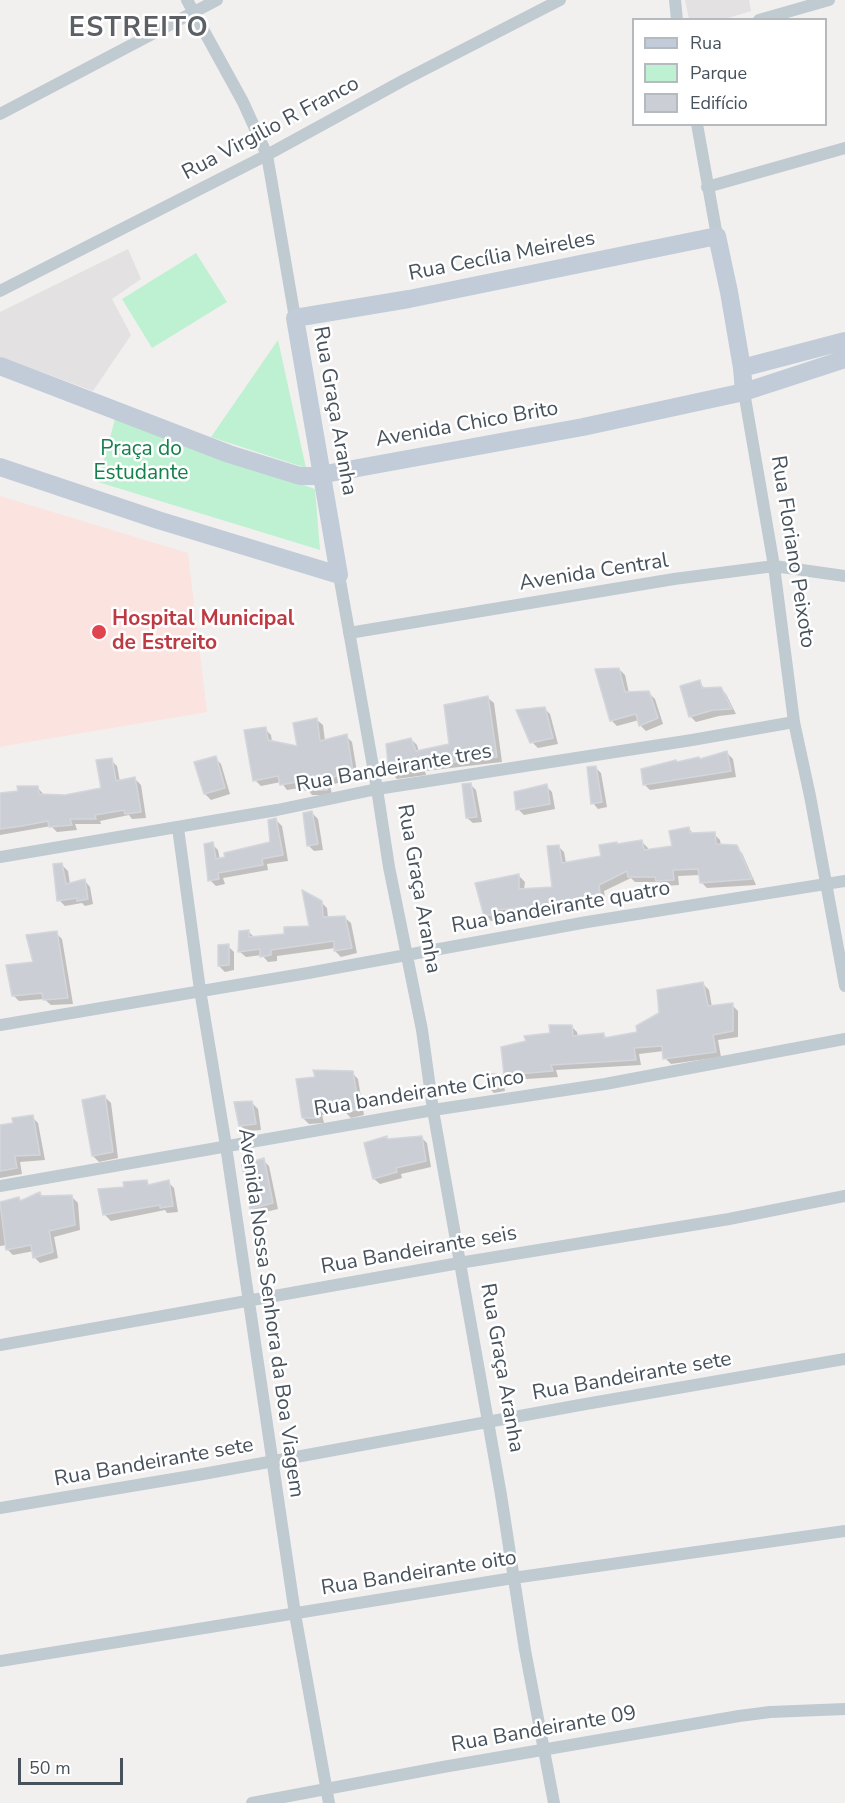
<!DOCTYPE html>
<html>
<head>
<meta charset="utf-8">
<style>
	body { margin:0 }
	#map { position:relative; width:845px; height:1803px; overflow:hidden; background:#f2f0ef; font-family:"Nunito Sans",sans-serif }
	canvas { display:block }
	.legend { position:absolute; left:632px; top:18px; width:195px; height:108px; box-sizing:border-box; background:#fff; border:2px solid #b5babe; margin:0; padding:8px 10px; list-style:none; font-size:18px; color:#47525d }
	.legend li { display:flex; align-items:center; gap:12px; height:30px }
	.legend b { width:30px; border:2px solid #b5babe }
	.scale { position:absolute; left:18px; top:1758px; width:105px; height:27px; box-sizing:border-box; border:3px solid #47525d; border-top:0; padding-left:8px; font-size:18px; line-height:21px; white-space:nowrap; color:#47525d; -webkit-text-stroke:4px #fff; paint-order:stroke }
</style>
</head>
<body>
<div id="map">
<canvas width="845" height="1803"></canvas>
<ul class="legend">
<li><b style="height:8px;background:#c2ccd8"></b>Rua</li>
<li><b style="height:16px;background:#bef0d2"></b>Parque</li>
<li><b style="height:16px;background:#cbced5"></b>Edifício</li>
</ul>
<div class="scale">50 m</div>
</div>
<script>
const g = document.querySelector('canvas').getContext('2d');
g.lineJoin = 'round';
function fillPath(path, color) { g.fillStyle = color; g.fill(path, 'evenodd'); }
const poly = rows => new Path2D(rows.map(r => 'M' + r).join(''));
function stroke(path, color, width, dash) { g.strokeStyle = color; g.lineWidth = width; g.lineCap = dash ? 'butt' : 'round'; g.setLineDash(dash || []); g.stroke(path); }
function write(font, color, halo, rows, align = 'center') {
  g.font = font + ' "Nunito Sans",sans-serif'; g.lineWidth = 5; g.setLineDash([]); g.textBaseline = 'middle'; g.strokeStyle = halo; g.fillStyle = color; for (const [text, x, y, turn = 0] of rows) {
    g.save(); g.translate(x, y); g.rotate((+turn || 0) * Math.PI / 180); g.textAlign = isNaN(turn) ? turn : align; if (halo) g.strokeText(text, 0, 0); g.fillText(text, 0, 0); g.restore();
  }
}
const education = poly([
	[685,0,749,0,751,11,725,19,689,19],
	[128,249,141,279,112,299,131,335,93,391,0,357,0,312]
]);
const medical = poly([
	[0,496,188,553,207,712,0,747]
]);
const green = poly([
	[196,253,227,302,152,348,122,299],
	[278,340,306,468,211,437],
	[115,419,315,489,320,550,98,482]
]);
const shadow = poly([
	[619,669,625,675,629,693,649,693,655,699,663,724,646,731,640,725,639,720,617,726,611,720],
	[699,682,706,690,720,688,726,694,736,714,719,716,696,722,690,716],
	[488,698,494,703,502,762,425,771,426,775,397,779,391,773,411,739,417,745,419,752,450,745],
	[544,708,550,714,558,744,538,748,532,742],
	[317,720,323,725,325,741,346,736,352,742,358,778,330,785,332,795,312,795,306,787,287,790,281,782,261,786,255,780,265,729,271,735,272,742,299,748],
	[727,753,733,759,736,777,650,790,644,784,678,763,700,760],
	[215,758,221,764,230,794,211,800,205,794],
	[111,760,117,766,120,782,135,779,141,785,146,818,132,819,129,815,100,821,101,824,75,824,77,830,57,832,51,826,0,835,0,794,38,788,44,795,66,796,103,790],
	[595,767,601,773,607,807,598,809,593,803],
	[470,784,476,790,482,822,473,823,467,818],
	[546,786,552,792,555,809,524,815,518,809],
	[312,813,318,819,323,850,314,851,308,845],
	[276,820,282,826,288,861,267,864,268,870,223,878,225,884,216,886,210,880,212,844,218,850,220,860,272,844],
	[689,829,695,835,714,834,720,840,721,846,736,847,742,853,756,885,707,888,701,882,700,875,678,876,679,885,664,886,660,882,635,882,631,878,604,891,606,906,577,908,535,915,533,912,500,916,501,920,491,921,485,915,519,876,525,882,524,890,554,888,558,846,564,852,566,863,602,857,617,844,618,845,642,842,648,848,648,851,674,847],
	[62,865,68,871,70,884,85,881,90,887,93,904,85,906,82,903,65,906,59,900],
	[321,902,327,908,328,918,344,917,351,923,357,953,341,957,335,951,335,948,277,956,277,961,268,962,262,955,246,957,240,952,249,932,255,938,285,936,310,927],
	[56,933,62,939,73,1004,51,1005,44,999,19,1001,13,995],
	[228,946,234,952,234,970,225,972,219,966],
	[703,984,709,990,712,1007,732,1005,738,1011,738,1037,718,1040,721,1057,671,1064,665,1058,664,1051,639,1054,641,1065,556,1070,558,1077,511,1080,505,1074,528,1043,571,1026,577,1032,578,1037,603,1034,608,1039,639,1033,661,1013],
	[352,1073,358,1079,364,1115,351,1118,345,1112,322,1115,324,1123,309,1124,303,1118,316,1078],
	[497,1075,503,1081,505,1091,494,1093,488,1087],
	[105,1097,111,1103,118,1158,99,1162,93,1156],
	[252,1103,258,1109,261,1130,246,1131,240,1125],
	[32,1117,38,1123,45,1160,20,1162,22,1174,0,1178,0,1127,15,1125],
	[421,1137,427,1143,431,1167,401,1174,402,1178,380,1184,374,1179,386,1138,388,1140],
	[263,1160,269,1166,278,1209,257,1214,252,1208],
	[146,1182,151,1186,168,1182,174,1188,178,1212,167,1213,165,1210,111,1221,105,1215,126,1189],
	[39,1194,43,1197,72,1197,78,1203,80,1230,54,1237,58,1258,40,1263,34,1257,34,1251,13,1255,7,1249,7,1245,0,1246,0,1204,18,1199,21,1202]
]);
const building = poly([
	[619,668,625,692,649,691,658,718,639,726,636,714,610,721,595,669,619,668],
	[700,680,702,688,721,687,732,709,713,710,689,717,680,686,700,680],
	[488,696,497,757,420,766,422,769,389,774,386,744,411,738,416,751,449,744,444,705,488,696],
	[545,707,553,738,530,743,516,710,545,707],
	[317,718,320,741,347,734,353,772,325,779,327,790,305,790,303,781,280,785,278,776,253,781,244,730,266,727,268,740,297,746,293,723,317,718],
	[727,751,731,771,643,785,641,769,676,760,677,762,699,757,700,759,727,751],
	[216,756,225,788,204,794,194,762,216,756],
	[112,758,116,781,135,777,141,812,125,814,124,810,95,815,96,819,70,819,72,825,49,827,48,821,22,826,0,829,0,793,18,791,17,786,38,786,39,794,65,795,101,788,96,760,112,758],
	[596,766,602,802,591,804,587,767,596,766],
	[471,783,477,817,466,818,462,784,471,783],
	[547,784,550,804,516,810,514,792,547,784],
	[312,811,318,844,307,846,303,813,312,811],
	[276,818,283,855,262,859,263,865,218,873,219,879,208,881,204,844,213,842,216,859,225,857,224,853,270,842,268,820,276,818],
	[689,827,690,833,715,832,716,844,737,845,752,879,700,883,698,869,673,870,674,880,656,881,655,877,628,877,627,871,599,885,601,900,571,902,528,910,528,907,495,910,495,914,484,916,475,883,519,874,519,889,552,887,547,846,559,845,562,863,601,856,599,845,617,842,617,844,642,840,644,850,672,846,669,831,689,827],
	[62,863,66,884,85,879,88,899,77,901,77,898,57,901,53,864,62,863],
	[302,890,322,901,323,917,345,916,352,948,334,951,334,941,271,950,271,955,260,957,260,949,238,952,239,931,249,930,249,937,284,934,284,927,309,926,302,890],
	[57,931,68,998,43,1000,42,993,12,996,6,965,33,962,26,935,57,931],
	[229,944,229,965,218,966,218,945,229,944],
	[703,982,708,1006,733,1003,733,1031,713,1035,716,1052,663,1059,662,1046,634,1048,636,1060,551,1065,553,1071,504,1075,501,1047,526,1041,524,1036,550,1033,549,1025,572,1025,573,1036,604,1033,604,1038,637,1032,636,1026,659,1013,657,990,703,982],
	[313,1070,353,1071,359,1109,344,1113,343,1106,317,1109,319,1118,302,1118,296,1079,315,1077,313,1070],
	[487,1074,497,1074,500,1086,486,1087,487,1074],
	[105,1095,113,1152,92,1156,82,1100,105,1095],
	[252,1101,256,1124,239,1126,234,1102,252,1101],
	[33,1115,40,1155,15,1156,17,1168,0,1171,0,1125,13,1123,12,1118,33,1115],
	[387,1136,387,1139,422,1136,426,1161,396,1168,397,1172,373,1179,364,1143,387,1136],
	[264,1158,273,1203,250,1209,242,1165,264,1158],
	[147,1180,148,1185,169,1180,173,1206,160,1208,160,1205,103,1215,98,1189,124,1187,123,1182,147,1180],
	[40,1192,41,1196,72,1195,75,1225,49,1231,53,1252,33,1258,31,1245,6,1250,0,1202,19,1197,20,1201,40,1192]
]);
const street = poly([
	[187,0,243,102,267,155,295,318],
	[675,0,677,20],
	[759,20,829,0],
	[0,114,217,0],
	[697,124,717,236],
	[707,187,845,148],
	[0,291,267,155,404,80,560,0],
	[744,392,774,566,794,722,810,796,845,986],
	[339,575,377,789,389,867,422,1030,433,1110,501,1495,525,1650,554,1803],
	[349,633,674,579,774,566,845,576],
	[178,828,200,990,226,1146,295,1614,329,1803],
	[0,857,277,810,377,789,692,740,794,722],
	[0,1025,308,973,587,922,845,881],
	[0,1186,433,1110,605,1084,845,1039],
	[0,1345,459,1263,729,1219,845,1196],
	[0,1508,203,1474,580,1405,845,1359],
	[0,1661,513,1578,845,1531],
	[252,1803,443,1767,739,1716,770,1712,845,1709]
]);
const secondary = poly([
	[0,366,229,454,300,476,314,476,583,427,744,392,845,359],
	[742,368,845,341],
	[0,467,158,520,339,575,295,318,409,299,717,236,729,292,742,368,744,392]
]);
const markers = [
	[99,632,8,"#e0444e"]
];
const streetNames = [
	["Rua Virgilio R Franco",271,129,-28],
	["Rua Cecília Meireles",502,257,-11],
	["Rua Graça Aranha",334,411,80],
	["Avenida Chico Brito",467,425,-10],
	["Rua Floriano Peixoto",792,552,81],
	["Avenida Central",594,573,-9],
	["Rua Bandeirante tres",394,769,-10],
	["Rua Graça Aranha",418,889,80],
	["Rua bandeirante quatro",561,908,-10],
	["Rua bandeirante Cinco",419,1094,-9],
	["Rua Bandeirante seis",419,1251,-10],
	["Avenida Nossa Senhora da Boa Viagem",270,1313,82],
	["Rua Graça Aranha",501,1368,80],
	["Rua Bandeirante sete",632,1377,-10],
	["Rua Bandeirante sete",154,1463,-10],
	["Rua Bandeirante oito",419,1574,-9],
	["Rua Bandeirante 09",544,1730,-10]
];
const parkNames = [
	["Praça do",141,450],
	["Estudante",141,474]
];
const healthNames = [
	["Hospital Municipal",112,620],
	["de Estreito",112,644]
];
const districtNames = [
	["ESTREITO",139,29]
];
fillPath(education, '#e3e1e1');
fillPath(medical, '#fbe3e0');
fillPath(green, '#bef0d2');
fillPath(shadow, '#0003');
fillPath(building, '#cbced5');
stroke(building, '#d3d6db', 1.5);
stroke(street, '#c0cad1', 12);
stroke(secondary, '#c2ccd8', 18);
for (const [x, y, r, color] of markers) { const dot = new Path2D(); dot.arc(x, y, r, 0, 2 * Math.PI); g.fillStyle = color; g.fill(dot); stroke(dot, '#fff', 2); }
write('21px', '#47525d', '#fff', streetNames);
write('21px', '#16804d', '#fff', parkNames);
write('bold 21px', '#be3a42', '#fff', healthNames, 'left');
g.letterSpacing = '1.5px';
write('bold 27px', '#5c6065', '#fff', districtNames);
g.letterSpacing = '0px';
</script>
</body>
</html>
